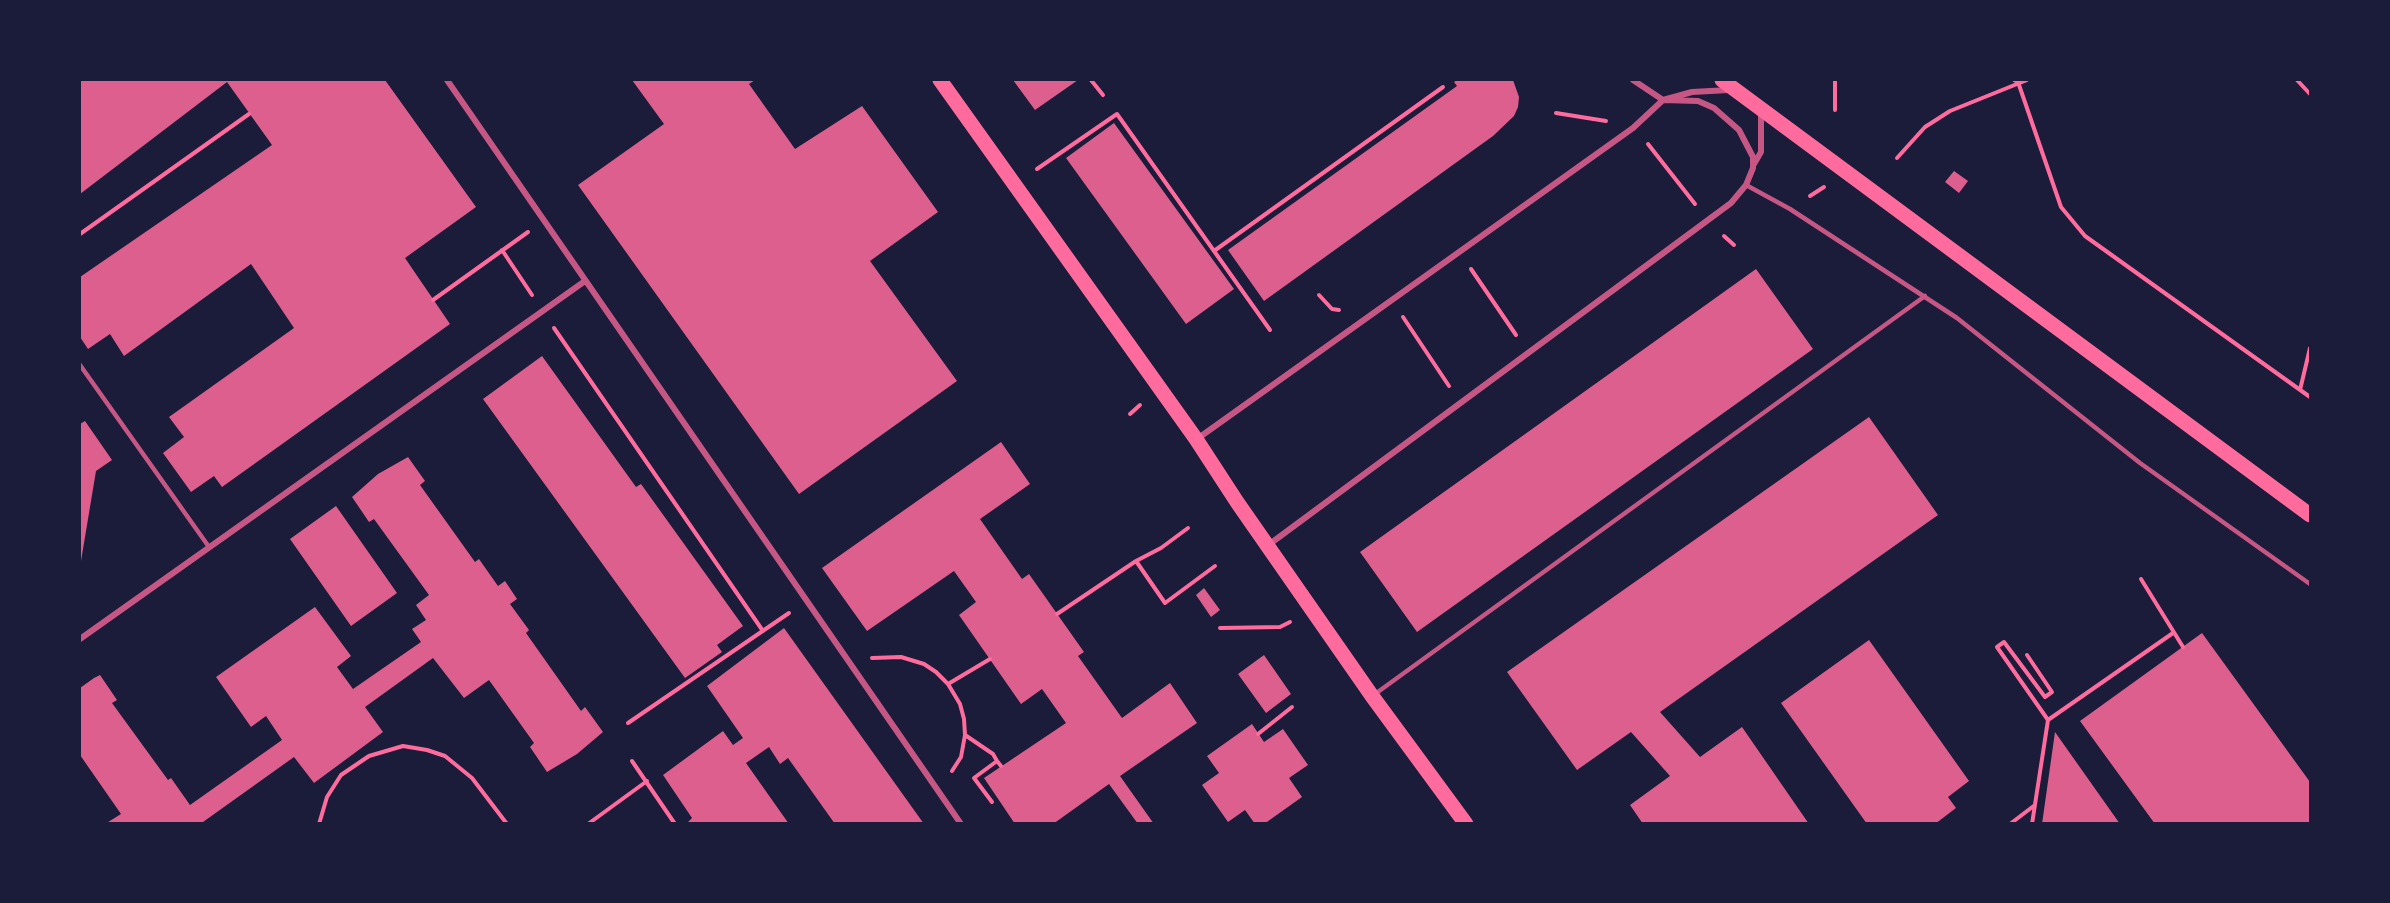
<!DOCTYPE html>
<html>
<head>
<meta charset="utf-8">
<style>
	body { margin:0 }
	#map { position:relative; width:2390px; height:903px; overflow:hidden; background:#1b1b3a; font-family:Lato,sans-serif }
	canvas { display:block }
	.frame { position:absolute; inset:0; border:81px solid #1b1b3a; pointer-events:none }
</style>
</head>
<body>
<div id="map">
<canvas width="2390" height="903"></canvas>
<div class="frame"></div>
</div>
<script>
const g = document.querySelector('canvas').getContext('2d');
g.lineJoin = 'round';
function fillPath(path, color) { g.fillStyle = color; g.fill(path, 'evenodd'); }
const poly = rows => new Path2D(rows.map(r => 'M' + r).join(''));
function stroke(path, color, width, dash) { g.strokeStyle = color; g.lineWidth = width; g.lineCap = dash ? 'butt' : 'round'; g.setLineDash(dash || []); g.stroke(path); }
const building = poly([
	[80,80,385,80,476,207,405,258,450,324,222,487,214,476,191,492,163,453,184,437,169,417,294,328,251,264,124,356,110,334,88,349,80,337,80,295,81,294,80,277,272,145,227,82,80,194],
	[632,80,755,80,749,84,795,149,862,106,938,212,870,261,957,381,799,494,578,185,664,124],
	[1013,80,1078,80,1035,110],
	[1457,80,1513,80,1519,97,1518,107,1514,116,1493,136,1264,301,1228,250,1457,86,1454,82],
	[1114,123,1234,289,1186,324,1066,158],
	[1954,171,1968,181,1959,193,1945,182],
	[1756,269,1813,349,1417,632,1360,552],
	[542,356,636,487,641,484,743,626,717,645,722,652,685,678,483,399],
	[1869,417,1938,515,1660,712,1700,757,1742,727,1809,824,1643,824,1630,805,1670,776,1631,732,1577,770,1507,672],
	[85,421,112,460,96,471,81,561,80,424],
	[1001,442,1030,484,980,519,1022,579,1029,574,1084,652,1078,656,1122,718,1170,683,1197,723,1120,776,1154,824,1138,824,1109,784,1053,824,1015,824,984,778,1066,723,1042,689,1021,704,959,615,976,602,954,571,867,631,822,568],
	[408,457,425,481,420,485,475,562,479,559,498,586,505,581,517,599,510,604,529,630,526,633,581,711,585,707,603,732,577,754,547,772,530,747,534,743,489,680,464,698,433,658,365,707,383,732,314,783,294,757,203,822,204,824,105,824,121,814,80,755,80,688,94,678,100,675,117,700,112,703,168,780,171,778,190,805,282,740,266,716,251,727,216,677,315,607,351,656,337,667,353,689,421,642,412,629,426,620,416,605,429,595,374,519,369,522,352,497,378,474],
	[336,506,397,593,351,626,290,539],
	[1204,588,1220,610,1211,617,1196,595],
	[784,628,924,824,835,824,788,758,780,764,769,747,746,763,789,824,686,824,692,818,663,775,723,731,733,745,743,738,707,686],
	[2202,633,2310,782,2310,824,2155,824,2080,721],
	[1869,640,1969,781,1948,797,1956,808,1935,824,1867,824,1781,703],
	[1264,655,1291,694,1266,713,1238,674],
	[1252,724,1264,742,1283,729,1308,765,1289,778,1302,797,1264,824,1255,824,1245,810,1228,822,1202,785,1219,773,1207,756],
	[2055,732,2120,824,2042,824]
]);
const path = poly([
	[1091,80,1103,95],
	[2014,80,2018,82,2061,207,2085,236,2310,397],
	[2297,80,2310,94],
	[1835,110,1835,80],
	[1556,113,1606,121],
	[1648,144,1695,204],
	[1897,158,1925,127,1950,111,2027,80],
	[1037,169,1117,114,1214,251,1443,87],
	[1810,196,1824,187],
	[80,234,249,114],
	[1724,236,1734,245],
	[502,250,532,295],
	[1214,251,1270,330],
	[1471,269,1516,335],
	[1319,295,1332,309,1339,310],
	[433,300,528,232],
	[1403,317,1449,386],
	[554,328,763,631],
	[2300,390,2310,348],
	[1130,414,1140,405],
	[1136,561,1165,603,1215,566],
	[2141,579,2183,647],
	[1057,614,1136,561,1161,548,1188,528],
	[1220,628,1280,627,1290,622],
	[2027,655,2052,692,2045,697,2004,642,1997,647,2048,720],
	[872,658,901,657,924,664,936,672,948,684,960,704,964,719,965,735,961,757,952,771],
	[948,684,990,659],
	[628,723,789,613],
	[1258,734,1292,707],
	[965,735,993,754,997,761],
	[632,761,675,824],
	[992,802,974,778,997,761,1001,766],
	[319,824,327,797,341,775,369,756,403,746,427,750,445,756,472,778,507,824],
	[588,824,647,781],
	[2010,824,2035,805],
	[2032,824,2048,720,2173,633]
]);
const service = poly([
	[1746,185,1790,209,1957,318,2140,463,2310,584],
	[80,365,209,547],
	[1375,694,1925,296]
]);
const minor = poly([
	[447,80,961,824],
	[1633,80,1663,100],
	[1754,164,1761,152,1761,110],
	[1197,439,1633,128,1663,100,1692,92,1729,90],
	[1267,546,1731,203,1746,185,1753,168,1753,157,1739,130,1714,108,1698,101,1663,100],
	[80,639,585,281]
]);
const primary = poly([
	[940,80,1196,439,1237,502,1372,696,1466,824],
	[1722,80,2310,515]
]);
fillPath(building, '#dd5f8e');
stroke(path, '#ff6b9d', 4);
stroke(service, '#c65784', 4.5);
stroke(minor, '#c65784', 6);
stroke(primary, '#ff6b9d', 15);
</script>
</body>
</html>
